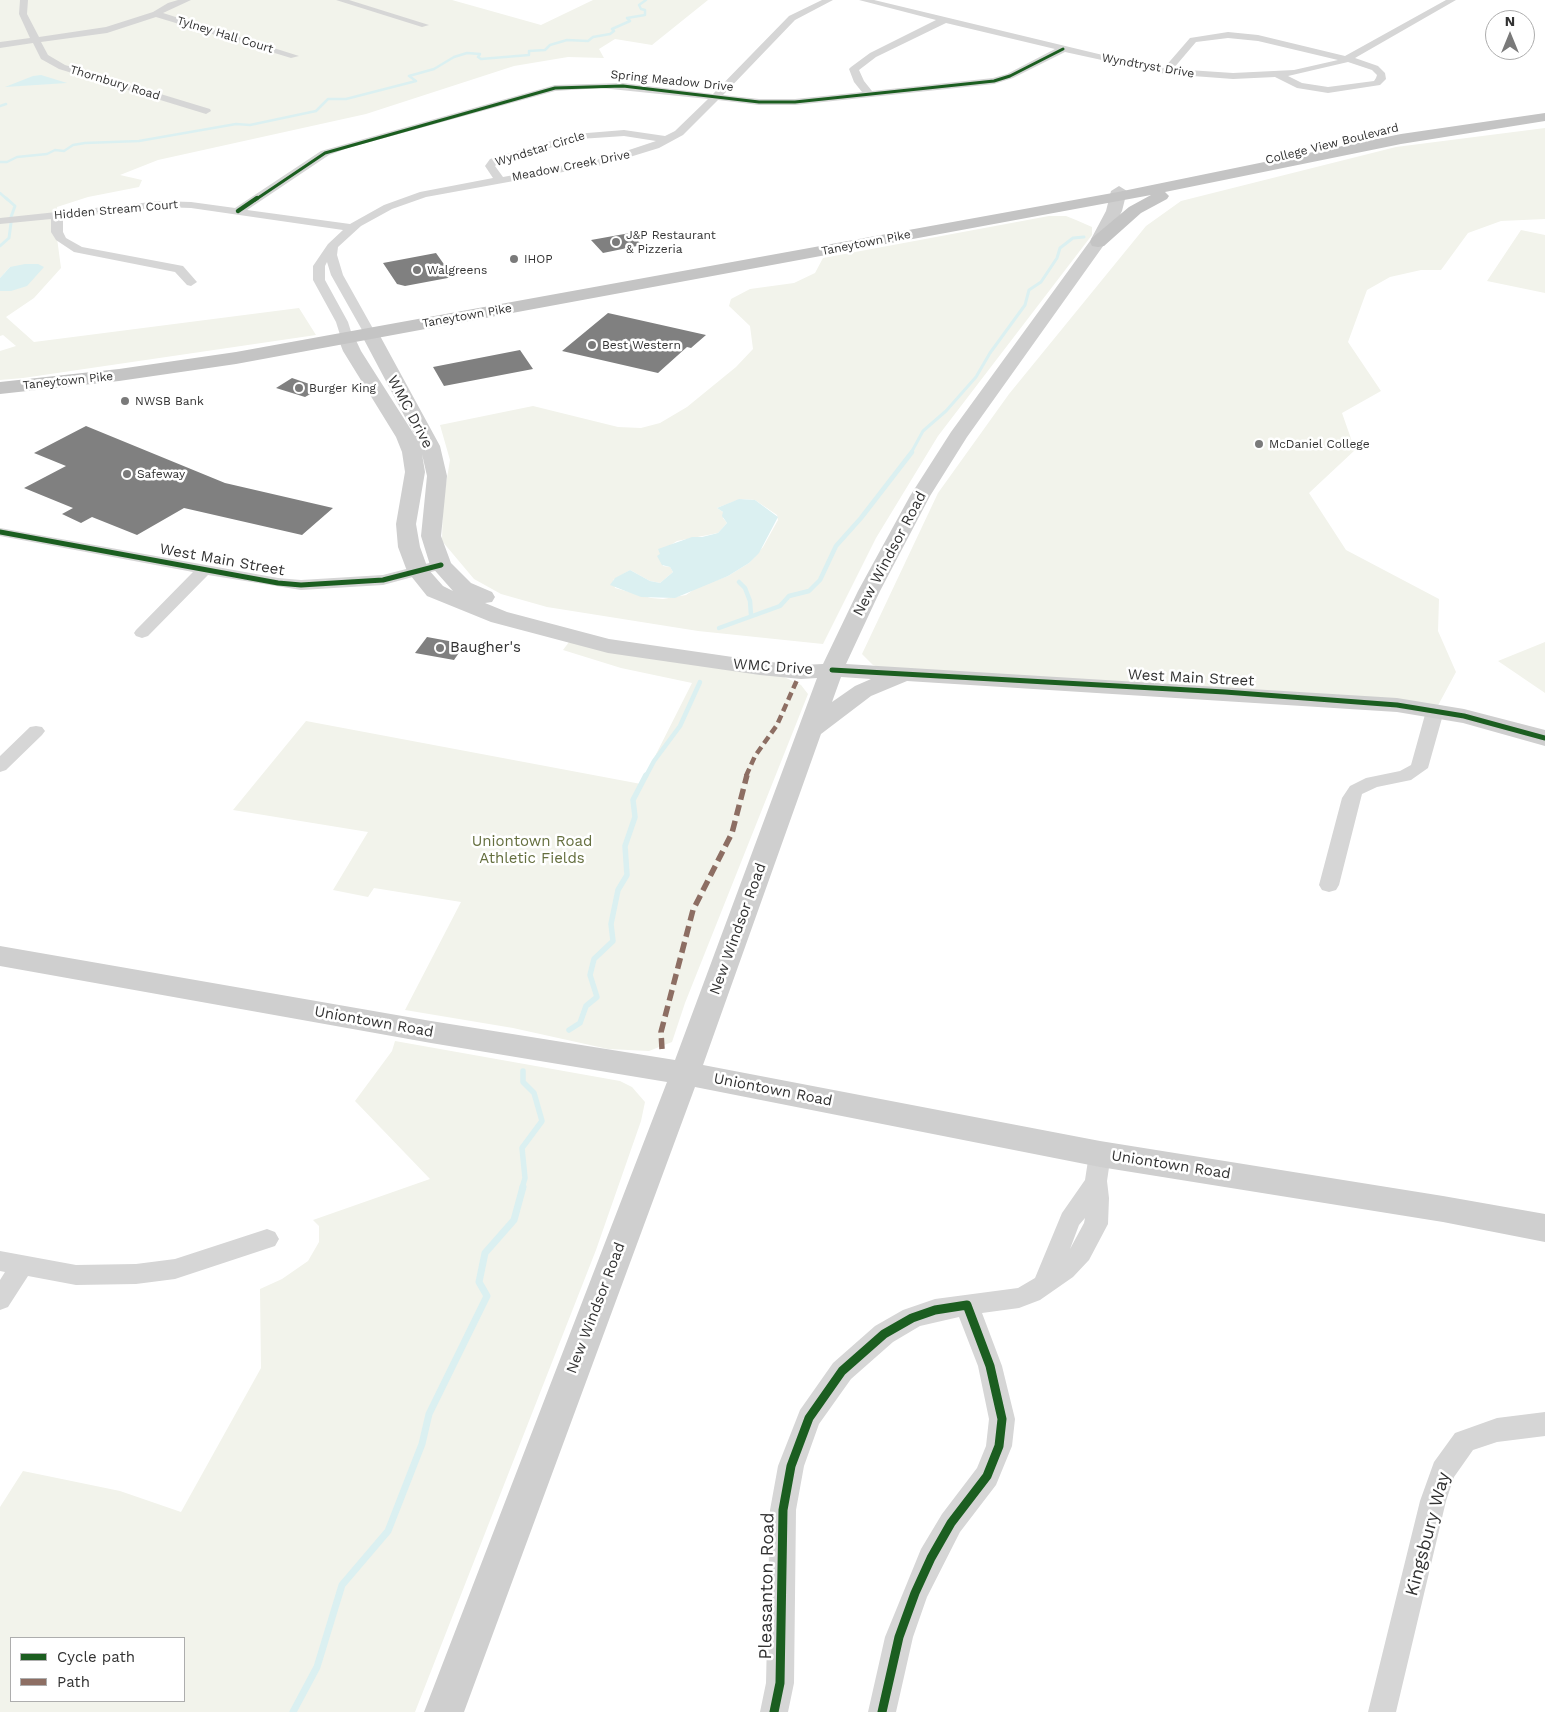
<!DOCTYPE html>
<html>
<head>
<meta charset="utf-8">
<style>
	body { margin:0 }
	#map { position:relative; width:1545px; height:1712px; overflow:hidden; background:#fff; font-family:"Work Sans",sans-serif }
	canvas { display:block }
	.legend { position:absolute; left:10px; top:1637px; width:175px; height:65px; box-sizing:border-box; background:#fff; border:1px solid #adadad; margin:0; padding:6px 9px; list-style:none; font-size:15px; color:#323232 }
	.legend li { display:flex; align-items:center; gap:10px; height:25px }
	.legend b { width:25px; border:1px solid #adadad }
	.north { position:absolute; left:1485px; top:10px; width:50px; height:50px; box-sizing:border-box; background:#fff; border:1px solid #adadad; border-radius:50%; rotate:0deg; font-size:14px; font-weight:700; line-height:20px; text-align:center; color:#323232 }
	.north::after { content:''; display:block; margin:auto; width:18px; height:22px; background:#7a7a7a; clip-path:polygon(50% 0,100% 100%,50% 72%,0 100%) }
</style>
</head>
<body>
<div id="map">
<canvas width="1545" height="1712"></canvas>
<ul class="legend">
<li><b style="height:6px;background:#1b5e20"></b>Cycle path</li>
<li><b style="height:6px;background:#8d6e63"></b>Path</li>
</ul>
<div class="north">N</div>
</div>
<script>
const g = document.querySelector('canvas').getContext('2d');
g.lineJoin = 'round';
function fillPath(path, color) { g.fillStyle = color; g.fill(path, 'evenodd'); }
const poly = rows => new Path2D(rows.map(r => 'M' + r).join(''));
function stroke(path, color, width, dash) { g.strokeStyle = color; g.lineWidth = width; g.lineCap = dash ? 'butt' : 'round'; g.setLineDash(dash || []); g.stroke(path); }
function write(font, color, halo, rows, align = 'center') {
  g.font = font + ' "Work Sans",sans-serif'; g.lineWidth = 5; g.setLineDash([]); g.textBaseline = 'middle'; g.strokeStyle = halo; g.fillStyle = color; for (const [text, x, y, turn = 0] of rows) {
    g.save(); g.translate(x, y); g.rotate((+turn || 0) * Math.PI / 180); g.textAlign = isNaN(turn) ? turn : align; if (halo) g.strokeText(text, 0, 0); g.fillText(text, 0, 0); g.restore();
  }
}
const green = poly([
	[0,0,452,0,541,25,593,0,708,0,652,45,615,39,599,49,604,58,568,57,514,66,366,114,158,160,120,175,142,180,139,187,88,197,57,207,57,238,61,268,34,298,6,317,34,342,299,308,316,335,23,378,0,380,0,351,16,346,3,335,0,336,0,291,11,291,10,267,0,278],
	[1545,128,1545,219,1501,221,1468,233,1441,270,1421,270,1390,277,1367,290,1348,342,1381,391,1342,413,1355,450,1309,493,1346,550,1439,599,1438,631,1456,672,1435,711,889,671,873,665,862,654,938,493,1009,394,1146,226,1181,201,1396,147],
	[1049,216,1066,216,1076,220,1092,227,1092,235,938,436,876,538,823,644,698,631,547,607,501,594,474,579,442,541,443,502,450,460,440,425,533,406,618,427,641,428,660,423,687,407,736,367,753,349,750,326,729,306,731,299,750,289,794,283,815,273,823,258],
	[740,499,755,500,777,515,778,520,763,547,749,563,728,576,696,588,686,595,663,599,651,598,615,588,613,580,630,570,650,581,660,583,673,572,670,567,663,566,660,552,677,541,718,533,727,523,723,518,723,512,717,508],
	[1521,230,1545,235,1545,293,1487,281],
	[569,642,784,677,801,685,808,694,685,1003,672,1042,649,1051,608,1049,513,1028,405,1010,461,902,374,888,368,897,333,890,368,832,233,810,306,721,641,784,692,683,621,668,563,650],
	[1545,642,1545,693,1498,661],
	[395,1041,620,1081,632,1087,645,1102,641,1121,596,1250,415,1712,0,1712,0,1507,23,1471,120,1491,181,1512,261,1368,260,1289,282,1279,308,1261,319,1242,319,1226,313,1220,430,1179,355,1101,392,1051],
	[11,1638,184,1638,184,1701,11,1701]
]);
const water = poly([
	[41,75,67,83,5,87,33,76],
	[25,264,38,264,44,267,27,286,11,291,0,291,0,278,10,267],
	[739,499,755,500,778,517,759,553,749,563,728,576,675,598,641,597,610,585,615,578,630,570,650,581,660,583,673,572,670,567,662,565,657,556,660,554,658,549,692,537,702,537,718,533,727,523,722,516,723,512,717,508]
]);
const streamFar4 = poly([
	[0,106,6,104],
	[0,162,7,162,17,157,47,154,55,150,64,151,73,145,85,143,139,141,236,124,250,125,316,111,328,99,346,99,416,81,409,76,434,69,454,57,467,53,480,54,478,57,481,59,529,55,529,51,545,50,550,45,567,40,588,41,593,37,610,34,614,31,612,29,630,21,627,18,645,15,645,10,641,9,639,5,646,0],
	[0,193,8,200]
]);
const streamFar3 = poly([
	[6,198,15,206,11,217],
	[0,246,9,238,11,223],
	[911,453,923,431,946,411,976,377,990,353,1025,305,1029,290,1041,282,1057,258,1060,248,1073,238,1084,237]
]);
const streamFar2 = poly([
	[739,582,745,588,750,601,751,615],
	[719,628,780,606,789,596,809,591,820,580,836,546,861,518,912,452],
	[646,776,654,761,680,726,700,682]
]);
const streamFar1 = poly([
	[569,1030,580,1023,586,1006,597,997,590,975,594,959,613,941,611,924,618,890,627,875,625,846,635,817,633,800,646,775],
	[522,1188,525,1178,522,1148,542,1121,534,1093,523,1082,523,1071]
]);
const stream = poly([
	[293,1712,317,1667,342,1585,388,1531,422,1444,429,1414,487,1296,479,1282,485,1253,514,1220,523,1187]
]);
const building = poly([
	[630,233,642,245,603,253,591,240],
	[436,253,453,277,405,286,397,284,383,263],
	[608,313,706,335,691,348,687,347,658,373,562,351],
	[520,350,533,369,444,386,433,367],
	[292,378,321,388,305,397,276,388],
	[86,426,225,483,333,508,302,535,184,508,137,535,92,517,81,523,62,514,73,508,24,488,66,466,34,453],
	[427,637,465,644,454,660,415,653]
]);
const street = poly([
	[20,0,28,0,27,14,39,37,106,27,153,12,168,3,178,0,191,0,163,13,299,56,291,58,156,17,107,33,41,42,48,55,65,65,210,109,211,111,206,114,59,69,41,59,33,43,0,48,0,42,30,38,19,14,20,0],
	[336,0,349,0,429,25,422,27,336,0],
	[822,0,833,0,795,20,723,95,759,99,795,99,862,92,854,82,849,69,851,67,870,53,936,20,859,0,874,0,1111,57,1164,68,1190,38,1228,32,1258,35,1345,56,1446,0,1456,0,1355,58,1378,66,1385,73,1386,79,1380,85,1328,93,1297,88,1275,77,1233,79,1166,74,1065,52,1013,78,994,84,795,105,759,105,718,100,683,135,659,148,607,164,426,197,392,209,361,226,338,247,337,255,343,275,376,334,374,337,366,337,331,275,327,262,325,266,325,280,348,322,353,338,347,342,341,338,336,322,313,280,313,266,328,244,343,230,191,208,161,207,63,218,63,232,66,238,82,247,183,266,197,282,191,286,187,285,175,272,74,252,56,240,51,232,51,219,0,224,0,218,161,201,191,202,235,208,321,151,555,85,623,83,713,94,789,16,822,0],
	[946,23,1055,49,1007,74,993,78,872,91,864,81,859,70,876,57,946,23],
	[1228,38,1258,41,1338,60,1294,70,1233,73,1173,69,1196,42,1228,38],
	[1348,62,1372,70,1377,75,1376,78,1374,81,1328,87,1302,83,1288,76,1348,62],
	[601,88,708,99,675,131,665,136,624,130,575,134,490,159,485,166,493,178,420,192,384,205,350,224,247,210,329,155,348,148,555,91,601,88],
	[624,136,656,141,605,158,503,177,495,166,498,163,580,139,624,136],
	[0,528,278,578,301,580,383,575,441,560,449,565,446,568,383,585,301,590,208,575,148,636,142,638,136,636,134,633,136,630,193,572,0,536,0,528],
	[1435,706,1441,707,1444,711,1428,768,1411,780,1377,787,1362,794,1339,885,1336,890,1329,892,1322,890,1319,885,1342,798,1350,786,1366,778,1400,771,1411,765,1426,711,1429,707,1435,706],
	[36,726,42,727,45,731,42,735,6,770,0,772,0,756,30,727,36,726],
	[1100,1145,1108,1148,1111,1154,1107,1181,1109,1198,1108,1224,1089,1260,1073,1277,1040,1300,1019,1308,982,1313,1002,1366,1015,1419,1012,1446,996,1485,960,1532,927,1597,913,1637,896,1712,868,1712,885,1637,921,1549,942,1514,977,1468,986,1446,989,1419,978,1366,959,1317,920,1326,893,1342,851,1379,819,1424,804,1466,796,1510,794,1683,788,1712,760,1712,766,1683,770,1510,778,1466,800,1410,833,1363,875,1326,903,1310,935,1299,1018,1288,1035,1278,1062,1213,1085,1180,1089,1154,1092,1148,1100,1145],
	[1085,1218,1084,1223,1070,1249,1079,1225,1085,1218],
	[267,1229,275,1232,279,1239,275,1246,175,1279,136,1284,76,1285,28,1276,8,1307,0,1310,0,1280,5,1272,0,1271,0,1251,76,1265,136,1264,175,1259,267,1229],
	[1545,1412,1545,1436,1497,1442,1473,1450,1454,1477,1446,1501,1396,1712,1368,1712,1420,1501,1434,1462,1455,1433,1497,1418,1545,1412]
]);
const secondary = poly([
	[1119,186,1127,191,1122,211,1106,242,967,437,930,496,880,591,846,664,1397,698,1464,709,1545,730,1545,746,1463,723,1397,712,907,681,871,696,821,734,703,1065,1100,1141,1443,1196,1545,1214,1545,1242,1443,1222,1100,1167,695,1087,464,1712,424,1712,667,1082,431,1043,0,966,0,946,431,1021,675,1060,817,678,801,679,760,675,608,653,491,622,427,596,407,571,398,547,396,524,405,472,402,452,396,437,343,351,338,338,341,334,347,333,353,334,361,351,415,436,361,334,364,330,370,329,376,330,379,334,440,446,447,476,441,536,451,563,471,583,492,592,495,597,492,602,485,603,507,612,609,639,760,661,801,665,823,664,858,591,910,496,951,432,1090,241,1106,211,1111,191,1119,186],
	[422,454,427,476,421,536,430,565,453,591,443,586,428,569,420,547,416,524,425,472,422,454],
	[841,677,871,679,855,686,832,702,841,677]
]);
const highway = poly([
	[1545,113,1545,121,1401,144,1165,192,1169,196,1167,199,1141,213,1104,246,1098,247,1092,246,1090,242,1092,238,1129,207,1151,195,236,364,119,381,0,394,0,382,119,369,236,352,1118,192,1401,134,1545,113]
]);
const quietFar1 = poly([
	[746,776,755,756,777,725,797,680]
]);
const quiet = poly([
	[662,1049,661,1032,693,910,732,833,747,775]
]);
const cyclewayFar3 = poly([
	[255,200,325,153,555,88,623,86,759,102,795,102,994,81,1010,76,1063,49]
]);
const cyclewayFar2 = poly([
	[238,211,257,198]
]);
const cyclewayFar1 = poly([
	[0,532,278,583,301,585,383,580,441,565],
	[832,670,1225,692,1397,705,1464,716,1545,738]
]);
const cycleway = poly([
	[774,1712,780,1683,783,1510,791,1466,809,1418,842,1371,884,1334,912,1318,935,1310,967,1305,990,1366,1002,1419,999,1446,987,1476,951,1523,931,1558,915,1593,899,1637,882,1712]
]);
const markers = [
	[616,242,5,"#7a7a7a"],
	[514,259,5,"#7a7a7a"],
	[417,270,5,"#7a7a7a"],
	[592,345,5,"#7a7a7a"],
	[299,388,5,"#7a7a7a"],
	[125,401,5,"#7a7a7a"],
	[1259,444,5,"#7a7a7a"],
	[127,474,5,"#7a7a7a"],
	[440,648,5,"#7a7a7a"]
];
const farStreetnames = [
	["Tylney Hall Court",225,35,17],
	["Wyndtryst Drive",1148,66,10],
	["Spring Meadow Drive",672,81,6],
	["Thornbury Road",115,83,17],
	["College View Boulevard",1332,144,-14],
	["Wyndstar Circle",540,149,-17],
	["Meadow Creek Drive",571,166,-11],
	["Hidden Stream Court",116,210,-5],
	["Taneytown Pike",866,243,-11],
	["Taneytown Pike",467,316,-10],
	["Taneytown Pike",68,381,-6]
];
const farPoinames = [
	["J&P Restaurant",626,235],
	["& Pizzeria",626,249],
	["IHOP",524,259],
	["Walgreens",427,270],
	["Best Western",602,345],
	["Burger King",309,388],
	["NWSB Bank",135,401],
	["McDaniel College",1269,444],
	["Safeway",137,474]
];
const streetNames = [
	["WMC Drive",410,412,62],
	["New Windsor Road",890,554,-62],
	["West Main Street",222,560,10],
	["WMC Drive",773,667,4],
	["West Main Street",1191,678,3],
	["New Windsor Road",738,929,-70],
	["Uniontown Road",374,1022,10],
	["Uniontown Road",773,1090,11],
	["Uniontown Road",1171,1165,9],
	["New Windsor Road",596,1308,-69]
];
const poiNames = [
	["Baugher's",450,648]
];
const parkNames = [
	["Uniontown Road",532,842],
	["Athletic Fields",532,859]
];
const nearStreetnames = [
	["Kingsbury Way",1428,1534,-75],
	["Pleasanton Road",767,1586,-89]
];
fillPath(green, '#f2f3eb');
fillPath(water, '#dbf0f1');
stroke(streamFar4, '#dbf0f1', 2.5);
stroke(streamFar3, '#dbf0f1', 3);
stroke(streamFar2, '#dbf0f1', 4.5);
stroke(streamFar1, '#dbf0f1', 5.5);
stroke(stream, '#dbf0f1', 7);
fillPath(building, '#808080');
fillPath(street, '#d6d6d6');
fillPath(secondary, '#cfcfcf');
fillPath(highway, '#c4c4c4');
stroke(quietFar1, '#8d6e63', 4.5, [8, 4.5]);
stroke(quiet, '#8d6e63', 5.5, [11, 5.5]);
stroke(cyclewayFar3, '#1b5e20', 3);
stroke(cyclewayFar2, '#1b5e20', 4.5);
stroke(cyclewayFar1, '#1b5e20', 5);
stroke(cycleway, '#1b5e20', 9);
for (const [x, y, r, color] of markers) { const dot = new Path2D(); dot.arc(x, y, r, 0, 2 * Math.PI); g.fillStyle = color; g.fill(dot); stroke(dot, '#fff', 2); }
write('12px', '#323232', '#fff', farStreetnames);
write('12px', '#323232', '#fff', farPoinames, 'left');
write('15px', '#323232', '#fff', streetNames);
write('15px', '#323232', '#fff', poiNames, 'left');
write('15px', '#656f3f', '#fff', parkNames);
write('18px', '#323232', '#fff', nearStreetnames);
</script>
</body>
</html>
